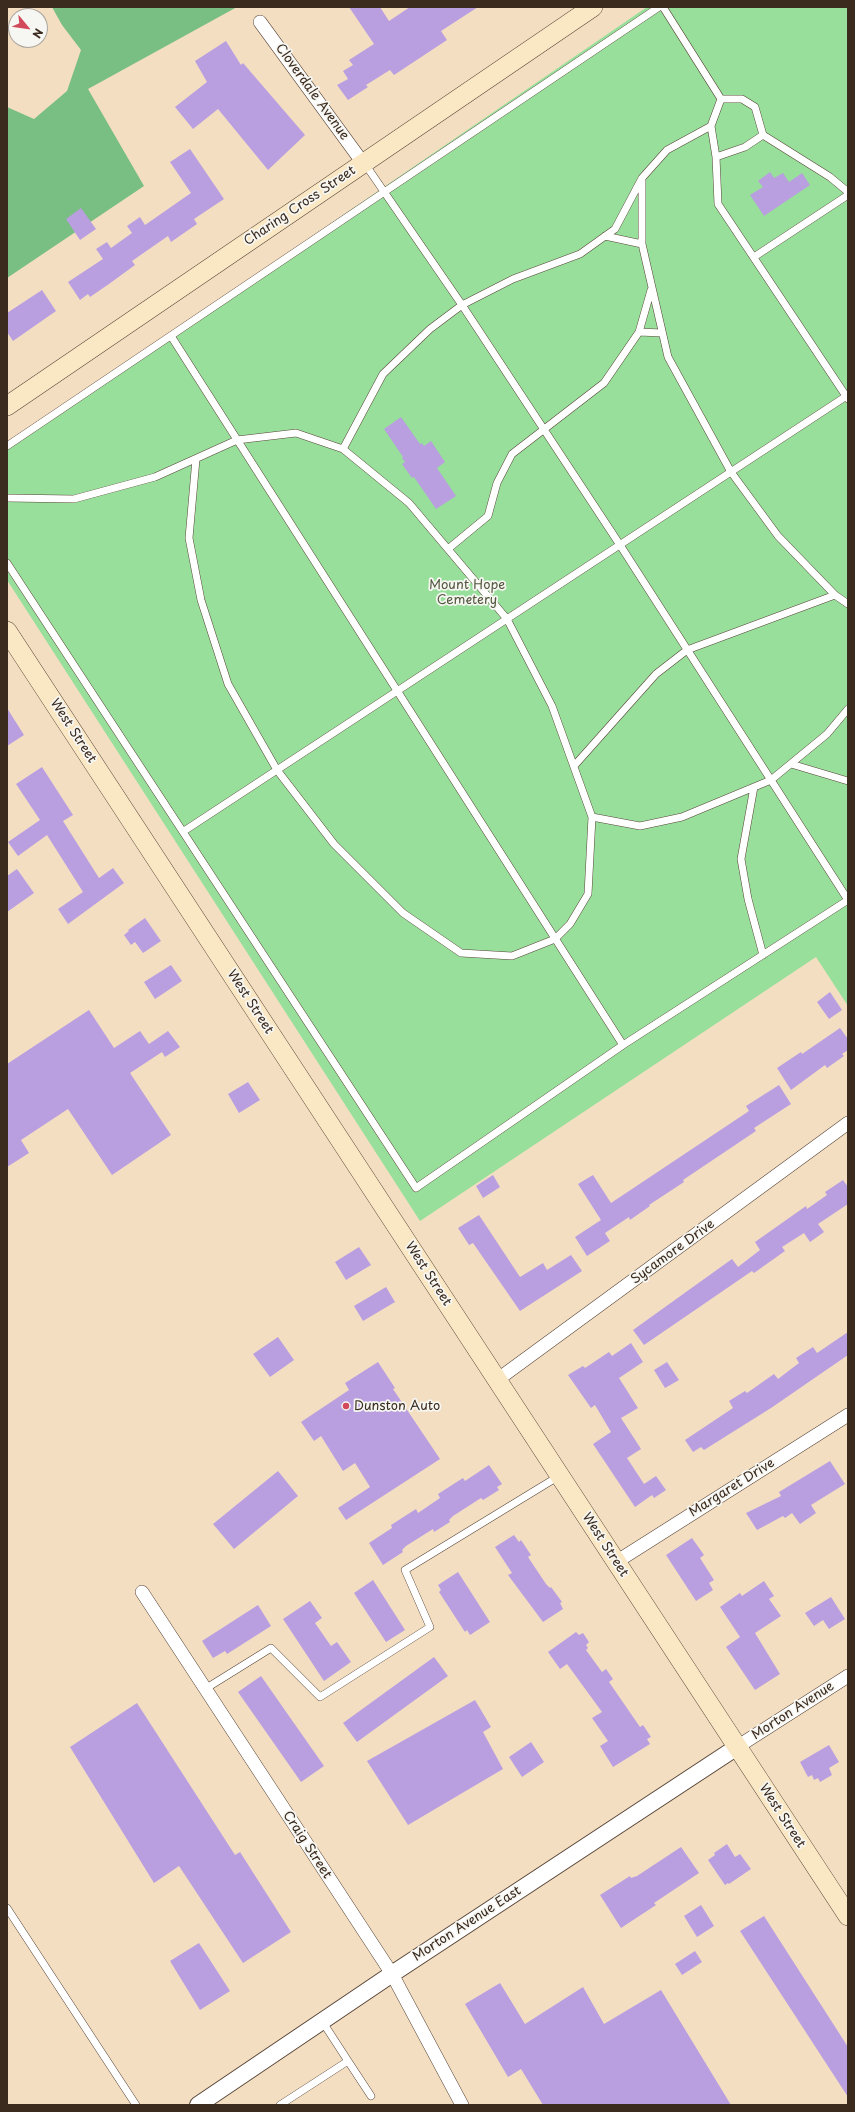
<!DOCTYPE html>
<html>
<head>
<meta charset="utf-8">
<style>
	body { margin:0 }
	#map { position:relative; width:855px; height:2112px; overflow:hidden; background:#f3dec2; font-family:"Playpen Sans",sans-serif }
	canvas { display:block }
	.frame { position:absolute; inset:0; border:8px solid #3b2a1e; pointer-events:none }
	.north { position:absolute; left:8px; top:8px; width:40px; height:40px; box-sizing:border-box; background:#f6f6f2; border:1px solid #aba49d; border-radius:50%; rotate:119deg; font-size:11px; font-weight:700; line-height:16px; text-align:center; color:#3b2a1e }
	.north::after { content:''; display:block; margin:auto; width:14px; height:18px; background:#d1495b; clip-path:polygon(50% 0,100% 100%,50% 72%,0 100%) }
</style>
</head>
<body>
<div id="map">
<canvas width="855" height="2112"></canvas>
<div class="frame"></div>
<div class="north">N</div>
</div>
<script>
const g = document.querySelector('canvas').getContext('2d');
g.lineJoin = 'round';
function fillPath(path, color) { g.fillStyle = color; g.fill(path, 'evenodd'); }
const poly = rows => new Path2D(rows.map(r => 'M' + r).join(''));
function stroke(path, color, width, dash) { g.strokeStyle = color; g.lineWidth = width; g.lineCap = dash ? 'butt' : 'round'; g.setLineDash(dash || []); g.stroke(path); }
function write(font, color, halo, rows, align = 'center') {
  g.font = font + ' "Playpen Sans",sans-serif'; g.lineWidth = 3.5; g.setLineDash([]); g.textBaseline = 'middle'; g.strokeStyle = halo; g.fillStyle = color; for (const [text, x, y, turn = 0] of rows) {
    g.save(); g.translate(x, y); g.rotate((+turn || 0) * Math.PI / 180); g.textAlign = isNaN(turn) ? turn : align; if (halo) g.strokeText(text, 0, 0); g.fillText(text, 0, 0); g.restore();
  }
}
const green = poly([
	[647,7,848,7,848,1006,816,957,420,1221,7,580,7,445]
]);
const forest = poly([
	[52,7,237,7,88,89,144,186,7,278,7,107,34,119,67,91,81,50,62,25]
]);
const building = poly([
	[349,7,380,7,389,21,410,7,478,7,441,31,447,40,394,75,390,70,366,85,368,87,348,100,337,85,348,79,343,71,353,65,349,60,374,44],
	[226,41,241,65,243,63,305,135,268,170,218,109,193,129,175,107,207,82,195,61],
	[190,149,224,199,194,219,197,224,171,242,168,236,132,261,135,265,109,284,90,297,88,294,80,300,68,282,103,259,96,249,107,242,111,248,132,233,127,226,140,217,145,225,191,193,170,162],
	[770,172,774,178,783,173,789,182,802,173,810,185,764,216,750,195,763,187,758,181],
	[81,208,96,229,80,240,66,219],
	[42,290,56,311,13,341,7,332,7,313],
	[401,417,420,444,422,443,424,446,431,441,445,462,437,468,456,496,436,509,414,477,412,478,402,464,405,462,402,458,403,457,384,429],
	[7,708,24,735,7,746],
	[42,767,73,815,63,821,99,878,113,868,124,883,68,924,58,909,83,892,47,835,18,856,8,842,40,820,16,784],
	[17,869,34,893,7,912,7,876],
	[145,918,161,941,143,953,135,942,131,945,124,935,129,931,128,930],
	[171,965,182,981,155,999,144,982],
	[830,992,842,1010,829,1019,817,1002],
	[89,1010,114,1048,140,1031,149,1044,168,1031,180,1047,165,1057,162,1052,130,1073,171,1135,112,1175,68,1109,21,1140,29,1153,7,1167,7,1064],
	[840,1028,848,1039,848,1050,842,1054,844,1056,827,1068,825,1065,791,1090,777,1068,801,1052,802,1054],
	[248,1082,260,1100,239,1113,228,1094],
	[779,1085,791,1104,754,1128,756,1131,683,1180,684,1182,649,1205,650,1206,630,1220,629,1217,605,1233,610,1241,587,1256,575,1237,601,1220,578,1184,593,1175,611,1203,749,1111,746,1106],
	[493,1175,500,1187,483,1198,476,1186],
	[843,1180,848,1187,848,1204,818,1224,824,1232,810,1242,804,1233,782,1247,785,1251,754,1273,752,1271,644,1345,633,1330,732,1259,738,1267,760,1250,755,1242,806,1206,807,1209,827,1195,825,1192],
	[479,1215,520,1277,543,1263,547,1270,571,1255,582,1271,520,1311,473,1243,469,1245,458,1228],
	[359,1247,371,1265,346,1280,335,1262],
	[386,1287,395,1302,363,1321,354,1306],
	[848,1332,848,1355,771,1408,704,1450,701,1447,693,1452,685,1440,733,1408,729,1401,745,1391,747,1393,774,1374,778,1379,799,1363,796,1358,813,1347,817,1353],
	[278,1337,294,1360,270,1377,253,1354],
	[631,1343,643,1362,619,1378,638,1408,621,1418,641,1449,627,1458,644,1484,656,1476,666,1490,654,1498,652,1495,635,1507,593,1444,611,1432,595,1405,591,1408,568,1375,583,1366,585,1368,609,1352,612,1356],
	[378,1362,395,1388,393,1389,440,1459,346,1520,338,1508,370,1487,355,1463,343,1471,321,1436,314,1441,301,1422,349,1390,345,1383],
	[667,1362,679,1380,665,1388,654,1370],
	[830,1461,845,1484,811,1505,816,1513,800,1524,792,1513,785,1518,783,1516,757,1530,746,1513,781,1496,779,1492],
	[489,1465,502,1484,497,1487,499,1490,483,1500,481,1498,453,1516,449,1520,450,1522,434,1532,433,1529,406,1546,402,1550,403,1552,383,1565,369,1543,392,1528,391,1525,416,1509,418,1513,440,1498,438,1494,463,1478,465,1481],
	[278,1471,298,1496,234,1549,213,1524],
	[514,1535,519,1542,521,1540,531,1555,528,1557,546,1584,550,1588,551,1587,562,1602,560,1603,563,1609,543,1622,508,1575,512,1573,495,1547],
	[692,1538,704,1555,700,1558,714,1580,709,1583,713,1590,696,1601,666,1555],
	[458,1572,490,1622,470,1635,467,1630,465,1632,439,1592,441,1590,438,1585],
	[373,1580,405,1630,386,1642,354,1593],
	[764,1581,774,1596,769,1599,781,1616,755,1633,780,1674,755,1690,726,1647,740,1637,720,1607,740,1593,742,1596],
	[831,1597,845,1619,829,1629,823,1620,814,1626,805,1613],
	[310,1601,322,1618,315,1623,331,1646,337,1642,351,1662,324,1681,283,1619],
	[258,1605,271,1626,227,1654,225,1651,213,1658,202,1641],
	[576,1632,579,1635,583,1633,589,1642,586,1645,588,1648,586,1650,602,1672,606,1669,613,1679,609,1682,640,1727,643,1725,651,1737,647,1739,650,1744,613,1767,600,1746,608,1741,592,1718,602,1712,567,1664,560,1669,548,1652],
	[434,1657,448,1676,357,1742,343,1723],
	[261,1676,324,1766,301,1782,238,1692],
	[475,1700,491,1727,483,1732,503,1769,408,1825,367,1761],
	[137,1703,235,1855,240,1852,291,1932,243,1963,179,1866,154,1883,70,1747],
	[531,1742,544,1762,522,1777,509,1757],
	[829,1745,839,1762,829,1768,832,1775,820,1782,818,1778,814,1780,812,1775,808,1777,800,1762],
	[727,1844,735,1857,740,1854,751,1869,729,1884,728,1883,725,1885,708,1860,715,1855,714,1853],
	[681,1847,699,1873,654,1903,656,1905,621,1928,600,1895,630,1876,631,1878,637,1876],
	[701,1905,714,1926,697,1937,684,1916],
	[764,1916,848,2047,848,2097,740,1931],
	[199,1943,230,1991,200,2010,170,1961],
	[695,1951,702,1962,682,1975,675,1964],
	[500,1983,525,2024,583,1987,604,2024,661,1990,731,2105,543,2105,521,2069,508,2077,465,2004]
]);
const service = poly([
	[663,7,721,99],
	[763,135,830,177,848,192],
	[716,157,745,147,763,135,755,107,742,99,721,99,711,126,716,157,718,204,848,399],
	[642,179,642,244,668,357,731,472,778,536,835,595,848,604],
	[605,236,642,244],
	[754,257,848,195],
	[639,332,662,333],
	[171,336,623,1045],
	[7,446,659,7],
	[343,449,383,374,430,329,462,305,513,279,580,254,615,229,642,178,667,150,711,126],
	[7,498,74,499,155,477,237,440,296,433,343,449,409,503,507,619,552,706,592,817,588,894,570,924,555,939,512,956,461,953,403,913,334,844,277,770,228,684,201,600,189,538,196,459],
	[448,549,488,516,497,483,512,454,604,383,639,332,651,290],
	[7,563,416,1188,623,1045,848,900,620,545,462,305,365,164],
	[791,764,848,781],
	[574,766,656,674,687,650,835,595],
	[754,787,741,859,748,899,763,955],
	[592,817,640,826,682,817,771,780,827,734,848,709],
	[184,831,848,395],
	[205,1689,271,1648,320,1697,430,1627,405,1570,559,1476],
	[7,1908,136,2105],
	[322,2021,348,2061],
	[280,2105,348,2061,371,2096]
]);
const minor = poly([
	[260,22,363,163],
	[497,1380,848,1123],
	[616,1562,848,1415],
	[142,1592,392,1974,462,2105],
	[737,1747,848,1676]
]);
const tertiary = poly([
	[198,2105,392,1974,737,1747]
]);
const secondary = poly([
	[7,406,593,7],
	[7,631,848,1916]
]);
const markers = [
	[346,1406,4,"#d1495b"]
];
const streetNames = [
	["Cloverdale Avenue",312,92,54],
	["Charing Cross Street",300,206,-34],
	["West Street",73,731,57],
	["West Street",250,1002,57],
	["Sycamore Drive",673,1252,-36],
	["West Street",428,1274,57],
	["Margaret Drive",732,1488,-32],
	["West Street",605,1545,57],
	["Morton Avenue",793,1711,-33],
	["West Street",782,1816,57],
	["Craig Street",307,1845,57],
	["Morton Avenue East",467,1924,-33]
];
const parkNames = [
	["Mount Hope",467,585],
	["Cemetery",467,600]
];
const poiNames = [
	["Dunston Auto",354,1406]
];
fillPath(green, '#97df9a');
fillPath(forest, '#79be82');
fillPath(building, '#ba9fe0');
stroke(service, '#574537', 8);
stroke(minor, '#574537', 14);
stroke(tertiary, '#574537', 18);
stroke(secondary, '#574537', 20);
stroke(service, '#fff', 7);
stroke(minor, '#fff', 13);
stroke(tertiary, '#fff', 16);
stroke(secondary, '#fae7c3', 19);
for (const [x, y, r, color] of markers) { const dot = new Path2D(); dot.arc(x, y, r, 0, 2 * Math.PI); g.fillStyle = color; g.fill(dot); stroke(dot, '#f6f6f2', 1.5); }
write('13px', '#3b2a1e', '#f6f6f2', streetNames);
write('13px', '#52573d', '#f6f6f2', parkNames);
write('13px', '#3b2a1e', '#f6f6f2', poiNames, 'left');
</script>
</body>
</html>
